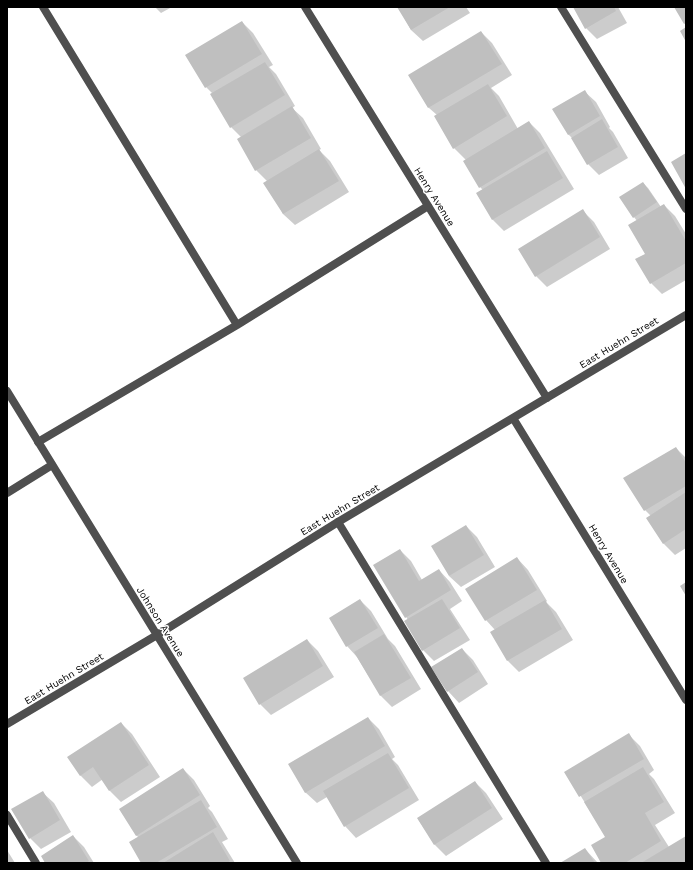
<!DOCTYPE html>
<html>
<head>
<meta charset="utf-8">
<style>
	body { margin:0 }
	#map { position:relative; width:693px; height:870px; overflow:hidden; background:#fff; font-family:"Work Sans",sans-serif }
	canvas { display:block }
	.frame { position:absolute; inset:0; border:8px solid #000; pointer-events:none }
</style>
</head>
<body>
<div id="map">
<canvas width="693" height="870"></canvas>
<div class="frame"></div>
</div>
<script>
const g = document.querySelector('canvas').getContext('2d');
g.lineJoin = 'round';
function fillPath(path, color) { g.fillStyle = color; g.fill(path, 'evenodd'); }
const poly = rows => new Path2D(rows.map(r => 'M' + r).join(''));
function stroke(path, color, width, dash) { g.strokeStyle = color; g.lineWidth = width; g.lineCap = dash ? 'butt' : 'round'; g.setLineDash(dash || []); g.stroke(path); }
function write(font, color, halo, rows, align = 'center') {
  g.font = font + ' "Work Sans",sans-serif'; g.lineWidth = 3; g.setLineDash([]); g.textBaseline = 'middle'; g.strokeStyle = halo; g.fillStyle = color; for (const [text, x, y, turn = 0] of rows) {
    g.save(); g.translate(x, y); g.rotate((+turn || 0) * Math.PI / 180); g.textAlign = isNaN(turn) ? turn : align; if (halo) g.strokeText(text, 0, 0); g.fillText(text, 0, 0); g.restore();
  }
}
const shadow = poly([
	[155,7,172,7,161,13],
	[398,7,466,7,470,13,423,41,411,30],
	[574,7,618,7,627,23,597,39,586,28],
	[242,22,253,33,273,65,269,67,276,74,295,106,292,108,303,118,321,149,319,150,330,161,349,192,295,225,283,214,267,181,256,170,238,139,241,137,231,127,213,94,206,87,187,55],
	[481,32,492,43,512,75,491,88,499,96,518,129,529,122,540,133,574,189,504,231,493,220,477,194,483,190,480,187,466,160,454,148,437,115,429,108,410,76],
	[584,91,596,102,610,127,609,128,613,132,628,158,599,175,588,164,573,139,568,134],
	[643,183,648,188,661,207,664,205,675,216,686,234,686,280,662,294,651,283,646,254,637,221,634,217],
	[583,211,594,222,610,249,547,287,536,276],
	[676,448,686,458,686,548,675,555,664,544,647,518,651,516,645,510],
	[466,526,477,537,495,567,461,587,449,576],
	[400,550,411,561,422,580,439,570,450,582,462,601,450,609,470,640,434,661,423,650,408,620,374,565],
	[517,558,528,570,547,601,546,602,556,612,573,640,519,672,508,661,495,630,486,620],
	[360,600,371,611,388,639,395,646,421,689,392,707,381,696,357,657,347,646],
	[307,640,318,651,334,677,271,715,260,704],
	[462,649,473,660,488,684,459,703,448,691],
	[368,718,379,729,395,757,392,759,398,765,419,800,356,838,345,826,327,797,317,803,305,792],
	[121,723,132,734,160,777,121,802,110,791,103,779,92,787,81,776,69,757],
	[629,735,640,746,654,770,649,774,654,779,675,813,655,825,669,847,686,837,686,863,602,863,606,837,566,772],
	[183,769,194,780,210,806,208,808,212,812,228,839,222,842,235,863,142,863,138,837,136,835],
	[475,782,486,793,503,819,446,856,435,845,418,819],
	[42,792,54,803,71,832,41,849,30,838],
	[73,836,84,847,94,863,47,863],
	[585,849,598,863,562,863],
	[7,850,15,863,7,863]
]);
const building = poly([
	[397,7,450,7,411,30],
	[573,7,614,7,616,11,585,29],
	[674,7,686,7,686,23,684,24],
	[242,21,262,54,205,88,185,55],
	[686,27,686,42,680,31],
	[481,31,502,64,428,108,408,75],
	[265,62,285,95,230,128,210,94],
	[488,84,507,116,453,149,434,116],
	[585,90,600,116,568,135,552,109],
	[292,106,311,138,255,171,237,139],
	[602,119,618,147,587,165,571,138],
	[529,121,545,148,479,188,463,161],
	[319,149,339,181,283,214,263,183],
	[547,151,563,178,492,220,476,193],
	[686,153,686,189,671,162],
	[643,182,657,202,633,218,619,197],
	[664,204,686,241,686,263,650,284,635,259,645,254,628,225],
	[583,209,600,237,535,277,518,249],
	[676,447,686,463,686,486,644,511,623,478],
	[686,492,686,529,663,544,646,518],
	[466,525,484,555,449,576,431,546],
	[400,549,419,581,439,569,451,590,405,618,373,565],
	[517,557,537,590,485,621,465,589],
	[686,582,686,596,680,586],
	[360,599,378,628,346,647,329,618],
	[442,599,460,628,422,651,404,621],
	[545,600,562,629,507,661,490,632],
	[384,634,411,678,380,696,354,652],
	[307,639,323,666,259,705,243,678],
	[462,648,478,672,447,692,431,667],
	[368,717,385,746,305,793,288,764],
	[121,722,149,765,109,791,93,767,80,776,67,757],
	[629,733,644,759,579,797,564,772],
	[388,753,409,788,344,827,323,791],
	[643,767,664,802,645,813,661,841,625,863,601,863,591,845,605,837,584,802],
	[183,768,200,795,136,836,119,809],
	[475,781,492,808,434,845,417,818],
	[43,791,60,820,29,839,11,809],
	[201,800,217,827,156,863,141,863,129,842],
	[213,832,230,861,227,863,163,863],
	[73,835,89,861,86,863,45,863,41,856],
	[686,836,686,863,641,863],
	[585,848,595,863,560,863]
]);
const service = poly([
	[43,7,237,325],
	[561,7,686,209],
	[38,442,237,325,428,206],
	[7,493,52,465],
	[338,522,546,863],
	[7,815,36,863]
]);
const minor = poly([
	[305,7,547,398],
	[7,391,297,863],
	[513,418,686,700],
	[7,724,157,635,338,522,686,315]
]);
const streetNames = [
	["Henry Avenue",434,197,58],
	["East Huehn Street",619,343,-31],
	["East Huehn Street",340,510,-31],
	["Henry Avenue",608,554,59],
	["Johnson Avenue",160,622,58],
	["East Huehn Street",64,679,-31]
];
fillPath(shadow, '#0003');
fillPath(building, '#bfbfbf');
stroke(service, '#4f4f4f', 8);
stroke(minor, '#4f4f4f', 8);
write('10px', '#000', '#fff', streetNames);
</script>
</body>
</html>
